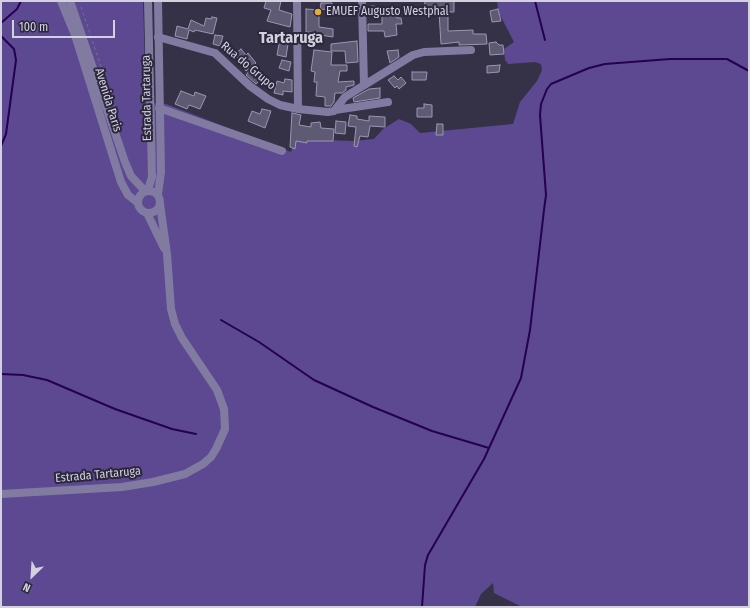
<!DOCTYPE html>
<html>
<head>
<meta charset="utf-8">
<style>
	body { margin:0 }
	#map { position:relative; width:750px; height:608px; overflow:hidden; background:#353147; font-family:"Fira Sans Condensed",sans-serif }
	canvas { display:block }
	.frame { position:absolute; inset:0; border:2px solid #d4d1df; pointer-events:none }
	.north { position:absolute; left:12px; top:556px; width:40px; height:40px; -webkit-text-stroke:3px #2b273c; paint-order:stroke; rotate:205deg; font-size:11px; font-weight:700; line-height:16px; text-align:center; color:#d4d1df }
	.north::after { content:''; display:block; margin:auto; width:14px; height:18px; background:#d4d1df; clip-path:polygon(50% 0,100% 100%,50% 72%,0 100%) }
	.scale { position:absolute; left:12px; top:20px; width:103px; height:18px; box-sizing:border-box; border:2px solid #d4d1df; border-top:0; padding-left:5px; font-size:12px; line-height:14px; white-space:nowrap; color:#d4d1df; -webkit-text-stroke:3px #2b273c; paint-order:stroke }
</style>
</head>
<body>
<div id="map">
<canvas width="750" height="608"></canvas>
<div class="frame"></div>
<div class="north">N</div>
<div class="scale">100 m</div>
</div>
<script>
const g = document.querySelector('canvas').getContext('2d');
g.lineJoin = 'round';
function fillPath(path, color) { g.fillStyle = color; g.fill(path, 'evenodd'); }
const poly = rows => new Path2D(rows.map(r => 'M' + r).join(''));
function stroke(path, color, width, dash) { g.strokeStyle = color; g.lineWidth = width; g.lineCap = dash ? 'butt' : 'round'; g.setLineDash(dash || []); g.stroke(path); }
function write(font, color, halo, rows, align = 'center') {
  g.font = font + ' "Fira Sans Condensed",sans-serif'; g.lineWidth = 4; g.setLineDash([]); g.textBaseline = 'middle'; g.strokeStyle = halo; g.fillStyle = color; for (const [text, x, y, turn = 0] of rows) {
    g.save(); g.translate(x, y); g.rotate((+turn || 0) * Math.PI / 180); g.textAlign = isNaN(turn) ? turn : align; if (halo) g.strokeText(text, 0, 0); g.fillText(text, 0, 0); g.restore();
  }
}
const green = poly([
	[1,1,143,1,146,103,166,104,291,152,295,139,353,141,374,139,383,129,399,119,411,124,420,133,513,124,520,102,537,81,542,70,541,64,535,62,508,64,505,60,504,49,514,42,499,13,497,1,749,1,749,607,522,607,494,593,493,583,481,594,475,607,1,607]
]);
const stream = poly([
	[535,1,545,40],
	[1,23,17,9,21,1],
	[1,36,14,49,16,60,6,134,1,146],
	[221,320,259,342,314,380,373,407,432,431,489,448],
	[1,374,23,375,47,380,115,409,172,429,196,434],
	[422,607,425,565,428,555,484,459,521,378,530,330,544,210,546,195,540,115,541,104,547,89,551,84,589,68,605,64,670,59,727,59,749,71]
]);
const building = poly([
	[266,1,281,1,279,10,292,14,290,27,267,21,271,10,264,8,266,1],
	[425,1,454,1,454,12,448,12,448,31,473,30,473,34,486,34,487,44,459,45,459,42,441,44,439,12,424,11,425,1],
	[321,3,332,3,332,10,320,9,321,3],
	[372,6,379,7,378,14,370,12,372,6],
	[306,9,319,10,319,27,333,29,333,37,320,35,320,33,306,32,306,9],
	[498,9,501,21,492,22,490,11,498,9],
	[382,13,397,13,397,18,401,18,402,24,396,24,397,35,385,37,384,31,368,31,368,24,382,24,382,13],
	[212,17,217,18,213,34,195,30,194,32,189,30,187,39,175,36,177,26,188,29,191,20,204,26,206,18,211,19,212,17],
	[271,33,289,38,286,57,277,55,279,44,270,42,271,33],
	[215,35,223,36,220,46,213,44,215,35],
	[357,41,358,62,346,63,345,51,331,51,331,44,357,41],
	[496,42,499,45,503,45,504,54,490,55,489,43,496,42],
	[241,49,246,55,248,53,256,63,246,71,235,54,241,49],
	[314,50,332,52,331,65,347,65,347,71,340,71,338,82,354,81,354,85,346,87,346,90,342,93,335,93,334,102,331,106,325,106,325,97,316,96,317,82,314,82,315,72,311,71,314,50],
	[398,50,399,57,390,63,387,51,398,50],
	[282,60,291,62,289,71,279,68,282,60],
	[500,65,499,72,487,73,487,66,500,65],
	[250,70,261,79,256,84,246,75,250,70],
	[412,72,427,72,426,80,412,80,412,72],
	[394,76,398,80,401,77,406,83,399,89,397,86,395,88,388,80,394,76],
	[285,79,292,80,292,92,283,91,283,95,274,93,277,81,284,83,285,79],
	[380,88,380,98,354,102,353,98,369,89,380,88],
	[181,91,194,96,195,92,206,96,200,109,189,105,187,109,175,104,181,91],
	[424,104,432,105,432,117,417,117,417,108,424,108,424,104],
	[262,109,271,111,265,128,248,121,252,111,260,114,262,109],
	[292,113,301,115,299,125,311,127,311,123,320,122,321,128,334,129,333,141,307,141,307,143,296,141,295,149,290,147,292,113],
	[350,115,357,116,357,119,369,121,369,116,385,117,385,127,370,126,368,137,360,136,357,147,354,146,356,127,348,126,350,115],
	[336,121,346,122,345,134,335,133,336,121],
	[437,124,443,124,443,135,436,135,437,124]
]);
const path = poly([
	[81,7,115,108]
]);
const minor = poly([
	[297,1,298,109],
	[362,1,364,85],
	[158,37,215,53,250,86,268,99,280,105,298,109,328,112,334,111,345,97,413,55,424,52,471,50],
	[159,108,282,151],
	[335,110,388,102]
]);
const tertiary = poly([
	[61,1,75,35,121,182,128,195,138,203],
	[70,1,125,162,131,176,145,191],
	[158,1,161,172,158,194],
	[148,190,152,177,148,1],
	'138 202a11 11 0 1 1 22 0a11 11 0 1 1-22 0Z',
	[147,213,164,248],
	[1,494,122,487,153,482,185,474,203,464,211,457,216,449,225,429,224,409,217,390,182,338,175,324,171,309,167,254,160,204]
]);
const markers = [
	[318,12,4,"#e3ae35"]
];
const poiNames = [
	["EMUEF Augusto Westphal",326,12]
];
const streetNames = [
	["Rua do Grupo",248,66,40],
	["Estrada Tartaruga",147,98,-91],
	["Avenida Paris",108,100,73],
	["Estrada Tartaruga",98,475,-5]
];
const districtNames = [
	["Tartaruga",291,39]
];
fillPath(green, '#5d4992');
stroke(stream, '#240151', 2);
fillPath(building, '#5f5a73');
stroke(building, '#9b97b1', 1);
stroke(path, '#777386', 1, [3, 3]);
stroke(minor, '#827ba1', 8);
stroke(tertiary, '#827ba1', 8);
for (const [x, y, r, color] of markers) { const dot = new Path2D(); dot.arc(x, y, r, 0, 2 * Math.PI); g.fillStyle = color; g.fill(dot); stroke(dot, '#2b273c', 1.5); }
write('12px', '#d4d1df', '#2b273c', poiNames, 'left');
write('12px', '#d4d1df', '#2b273c', streetNames);
write('bold 16px', '#d4d1df', '#2b273c', districtNames);
</script>
</body>
</html>
